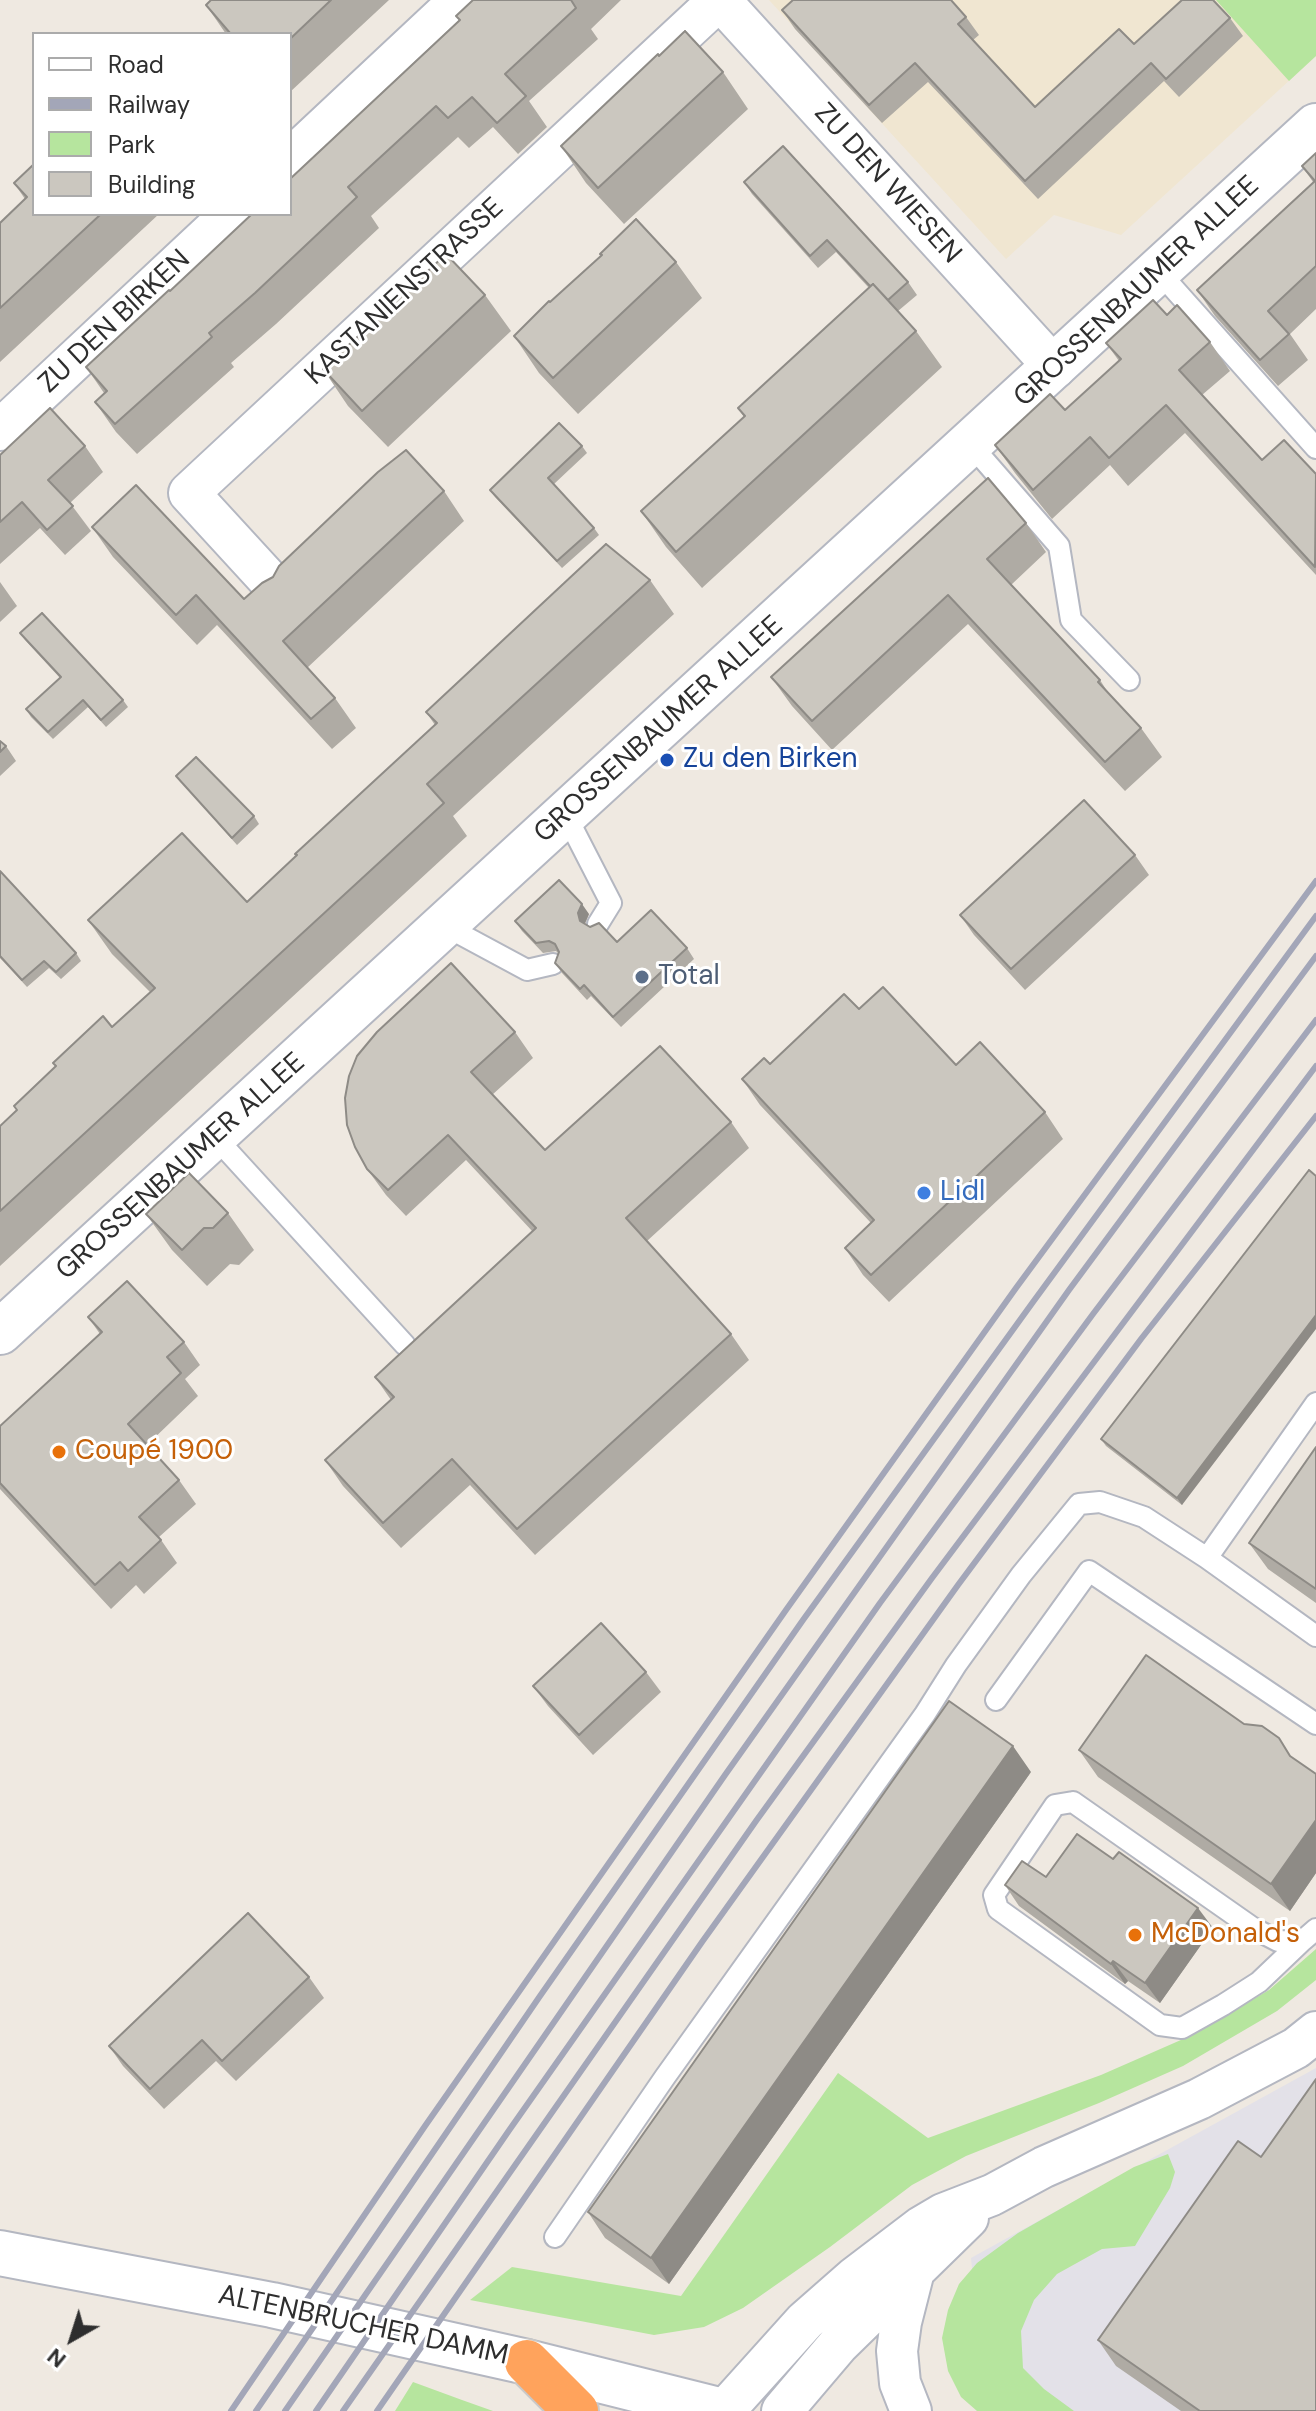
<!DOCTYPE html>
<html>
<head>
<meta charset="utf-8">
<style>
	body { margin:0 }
	#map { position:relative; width:1316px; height:2411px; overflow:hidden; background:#efe9e1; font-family:"DM Sans",sans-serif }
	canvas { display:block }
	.legend { position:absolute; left:32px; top:32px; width:260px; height:184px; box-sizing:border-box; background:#fff; border:2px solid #ababab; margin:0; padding:10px 14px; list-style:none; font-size:24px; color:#2e2e2e }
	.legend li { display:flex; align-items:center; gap:16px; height:40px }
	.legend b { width:40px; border:2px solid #ababab }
	.north { position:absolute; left:32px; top:2299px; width:80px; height:80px; -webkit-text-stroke:6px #fff; paint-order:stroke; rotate:219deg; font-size:22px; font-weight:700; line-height:32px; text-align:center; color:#2e2e2e }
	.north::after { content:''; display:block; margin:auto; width:28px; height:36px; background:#2e2e2e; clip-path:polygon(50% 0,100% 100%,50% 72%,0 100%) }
</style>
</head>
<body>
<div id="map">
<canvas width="1316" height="2411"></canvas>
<ul class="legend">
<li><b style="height:10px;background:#fff"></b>Road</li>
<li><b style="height:10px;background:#a3a6b8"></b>Railway</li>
<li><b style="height:22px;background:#b6e59e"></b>Park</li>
<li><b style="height:22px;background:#cbc7bf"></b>Building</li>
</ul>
<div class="north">N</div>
</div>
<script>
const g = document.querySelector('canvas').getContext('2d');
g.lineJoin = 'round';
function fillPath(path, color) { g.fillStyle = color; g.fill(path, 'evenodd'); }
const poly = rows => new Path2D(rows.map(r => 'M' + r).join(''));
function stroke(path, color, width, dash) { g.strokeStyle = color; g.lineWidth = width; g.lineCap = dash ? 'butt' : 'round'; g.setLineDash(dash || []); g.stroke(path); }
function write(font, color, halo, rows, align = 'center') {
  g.font = font + ' "DM Sans",sans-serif'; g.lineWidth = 6; g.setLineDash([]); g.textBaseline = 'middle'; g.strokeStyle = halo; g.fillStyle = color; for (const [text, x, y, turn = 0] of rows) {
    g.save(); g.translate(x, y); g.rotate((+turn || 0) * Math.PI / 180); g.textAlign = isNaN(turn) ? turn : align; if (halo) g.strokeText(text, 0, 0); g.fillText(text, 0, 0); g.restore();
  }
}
const industrial = poly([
	[1316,2068,1316,2411,985,2411,971,2258]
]);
const education = poly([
	[769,0,1316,0,1316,56,1121,235,1054,215,1006,259]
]);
const green = poly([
	[1216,0,1316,0,1316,56,1289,81],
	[1316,1949,1316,1980,1277,2011,1183,2066,1099,2103,966,2156,912,2185,830,2247,743,2308,704,2327,654,2335,470,2300,512,2267,681,2296,838,2073,928,2138,1101,2075,1190,2036,1269,1990],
	[1168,2154,1175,2172,1170,2188,1135,2246,1102,2249,1057,2274,1034,2300,1021,2331,1023,2368,1044,2389,1074,2411,977,2411,961,2397,948,2371,942,2338,948,2310,959,2284,977,2263,1018,2233,1134,2167],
	[413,2382,462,2400,493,2411,395,2411]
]);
const service = poly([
	[1159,272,1316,448],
	[971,445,1059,546,1071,620,1129,680],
	[562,818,574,831,611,903,598,924],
	[449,921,462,935,527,970,553,964],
	[215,1137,405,1345],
	[1316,1403,1207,1558,1316,1636],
	[996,1700,1089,1571,1316,1724],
	[1073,1802,1253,1928,1278,1941,1301,1942,1259,1982,1223,2005,1182,2028,1160,2025,998,1909,994,1895,1055,1805,1073,1802],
	[1301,1942,1316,1929],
	[555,2237,665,2077,925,1714,956,1665,1021,1575,1079,1504,1100,1502,1144,1517,1207,1558]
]);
const minor = poly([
	[720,0,1055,368],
	[290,159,460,0],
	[0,430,231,214],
	[278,590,189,493,719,0],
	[724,2411,805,2321,854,2278,921,2227,943,2214,992,2195,1044,2167,1199,2099,1296,2048,1316,2032],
	[782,2411,838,2345,968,2218],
	[911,2411,900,2383,897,2351,901,2322,914,2271]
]);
const secondary = poly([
	[0,1332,1316,126],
	[0,2253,272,2305,527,2362,723,2411]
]);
const motorway = poly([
	[527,2362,576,2411]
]);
const rail = poly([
	[231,2411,425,2126,786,1610,1016,1288,1316,881],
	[256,2411,540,1996,803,1620,1033,1302,1316,916],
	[285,2411,725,1775,1069,1290,1316,956],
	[316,2411,510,2129,880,1603,1093,1314,1316,1020],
	[343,2411,756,1821,932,1578,1316,1066],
	[377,2411,702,1942,958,1585,1141,1339,1316,1116]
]);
const wall = poly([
	[211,0,389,0,290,92,290,34,226,34,206,5],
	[473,0,621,0,591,29,598,39,529,101,547,127,518,154,493,127,469,148,458,137,371,216,379,228,276,324,231,363,234,367,137,454,116,432,95,402,104,393,86,367,170,291,459,20,456,16],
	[782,10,966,17,979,35,973,40,1035,107,1134,44,1230,18,1243,36,1179,97,1164,81,1038,199,928,82,882,123,795,29],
	[659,56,723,72,748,109,624,224,586,183,561,146],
	[1316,153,1316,309,1290,334,1308,360,1278,386,1215,316,1197,290,1313,182,1302,166],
	[34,164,34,214,159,214,0,362,0,223,25,199,14,183],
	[744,182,908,282,917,295,898,311,916,331,942,367,702,588,666,547,641,511,744,417,738,408,869,288,836,252,818,268,752,194],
	[676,262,702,298,578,414,539,373,514,336,550,302],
	[485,295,511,331,388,447,348,406,323,369],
	[1167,315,1210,342,1230,371,1202,395,1262,460,1316,474,1316,575,1185,433,1128,486,1110,465,1052,519,1015,473,995,445,1065,410,1119,361,1106,343],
	[85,446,103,472,70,503,91,531,65,555,40,528,0,564,0,455],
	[582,446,587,453,554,484,594,528,599,535,562,568,495,497,490,490],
	[444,491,464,521,307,668,335,698,356,728,332,749,217,625,197,645,113,557,92,527,244,599],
	[1026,523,1046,552,1011,585,1100,680,1109,694,1141,728,1162,757,1125,791,968,624,832,750,792,706,771,677],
	[650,580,674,614,453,816,467,836,0,1266,0,1126,17,1110,14,1106,112,1027,150,992,112,954,88,920,247,902,435,725,426,712],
	[0,582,17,606,0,622],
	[20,633,123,700,128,707,106,727,88,707,53,739,31,717,26,709,60,678,25,640],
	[0,741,6,746,16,761,0,776],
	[176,776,254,816,259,824,237,845],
	[1135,855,1149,875,1025,990,974,935,960,915],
	[0,871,76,953,81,961,61,979,49,968,27,987,0,958],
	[589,914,585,924,617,942,687,948,694,959,621,1027,591,996,587,1000,562,973,555,963,558,953,556,951,543,953,522,931,515,921],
	[859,1009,956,1065,1045,1112,1063,1139,889,1302,863,1275,845,1248,871,1223,760,1105,742,1079,770,1064],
	[515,1032,533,1058,492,1095,545,1150,731,1122,749,1148,647,1241,731,1334,749,1360,535,1555,470,1485,401,1548,343,1486,325,1460,391,1400,375,1377,533,1232,466,1160,406,1216,386,1195,367,1169,355,1147],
	[1316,1176,1182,1505,1106,1446,1101,1439],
	[228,1213,254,1250,239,1265,230,1264,207,1286,172,1250,146,1214],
	[88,1317,184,1342,200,1365,185,1379,198,1396,147,1445,179,1480,196,1504,159,1537,177,1563,144,1594,136,1585,111,1609,0,1489,0,1426,100,1334],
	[1316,1447,1316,1603,1268,1569,1249,1543],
	[646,1672,661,1692,593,1755,548,1706,533,1686],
	[1244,1724,1279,1738,1292,1758,1316,1774,1316,1873,1290,1911,1098,1777,1079,1750],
	[1031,1772,669,2284,605,2238,588,2212],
	[1046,1877,1213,1928,1160,2003,1128,1981,1125,1984,1019,1906,1005,1885],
	[309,1977,324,1998,236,2081,216,2061,164,2109,123,2066,109,2046],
	[1261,2157,1316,2411,1181,2411,1116,2366,1098,2340]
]);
const shadedWall = poly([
	[582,904,589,914,585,923,587,931,580,921,578,913],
	[1316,1315,1316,1329,1182,1505,1177,1498],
	[1013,1746,1031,1772,669,2284,651,2258],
	[1316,1820,1316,1873,1290,1911,1271,1884],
	[1198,1908,1213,1928,1160,2003,1145,1983],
	[1113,1961,1128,1981,1125,1984,1111,1964]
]);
const building = poly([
	[211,0,331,0,290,39,290,34,229,34,230,33,206,5,211,0],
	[473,0,571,0,576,8,505,74,526,96,497,123,472,97,448,118,436,106,348,187,357,197,255,293,209,333,212,337,115,424,95,402,107,391,86,367,169,290,170,291,252,214,290,214,290,179,460,20,456,16,473,0],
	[793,0,951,0,966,17,958,24,1035,107,1119,29,1134,44,1182,0,1213,0,1230,18,1166,79,1151,63,1025,181,915,63,869,105,782,10,793,0],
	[685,31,723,72,598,188,561,146,658,54,659,56,685,31],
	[783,146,908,282,888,300,873,284,870,286,827,240,810,256,744,182,783,146],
	[1316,153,1316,266,1268,311,1289,334,1260,360,1197,290,1315,181,1302,166,1316,153],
	[34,164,34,214,101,214,0,308,0,223,27,197,14,183,34,164],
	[636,219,676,262,553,378,514,336,549,301,550,302,602,255,600,254,636,219],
	[446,254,485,295,362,411,323,369,446,254],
	[873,284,916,331,676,552,641,511,745,416,738,408,873,284],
	[1153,300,1167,315,1177,305,1210,342,1179,370,1262,460,1284,440,1316,474,1315,567,1166,405,1109,458,1090,437,1033,490,995,445,1050,394,1065,410,1121,359,1106,343,1153,300],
	[50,408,85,446,48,480,73,506,47,530,22,502,0,522,0,455,50,408],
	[559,423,582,446,548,478,594,528,557,561,490,490,559,423],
	[406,450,444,491,283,641,335,698,311,719,196,595,176,615,92,527,136,485,244,599,262,583,273,577,279,566,378,472,406,450],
	[988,478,1026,523,987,559,1100,680,1098,682,1141,728,1105,762,948,595,812,721,771,677,988,478],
	[606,544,650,580,427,784,444,803,0,1211,0,1126,17,1110,14,1106,56,1066,53,1063,103,1016,112,1027,155,988,88,920,182,833,247,902,297,855,295,854,437,723,426,712,606,544],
	[42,613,123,700,101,720,83,700,48,732,26,709,61,677,20,633,42,613],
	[0,741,6,746,0,752,0,741],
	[196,757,254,816,232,838,176,776,196,757],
	[1084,800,1135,855,1011,969,960,915,1084,800],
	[0,871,76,953,56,972,44,961,22,980,0,956,0,871],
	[559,880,582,904,578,913,580,921,590,927,599,923,617,942,651,910,687,948,613,1017,584,985,580,989,555,963,559,952,555,944,549,941,536,943,515,921,559,880],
	[451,963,515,1032,471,1072,545,1150,660,1046,731,1122,626,1218,731,1334,517,1529,452,1459,383,1523,325,1460,394,1397,375,1377,536,1228,448,1135,388,1190,367,1169,355,1147,347,1125,345,1098,349,1076,357,1056,377,1032,451,963],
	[883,987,956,1065,980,1042,1045,1112,871,1275,845,1248,874,1220,742,1079,764,1058,770,1064,844,994,859,1009,883,987],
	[1309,1170,1316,1176,1316,1315,1177,1498,1101,1439,1309,1170],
	[189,1173,228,1213,213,1228,204,1228,182,1250,146,1214,189,1173],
	[127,1281,184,1342,167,1357,181,1373,128,1424,179,1480,139,1517,161,1540,128,1571,120,1562,95,1585,0,1483,0,1426,102,1332,88,1317,127,1281],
	[1316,1447,1316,1589,1249,1543,1316,1447],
	[601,1623,646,1672,579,1735,533,1686,601,1623],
	[1146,1655,1244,1724,1262,1726,1279,1738,1290,1756,1316,1774,1316,1820,1271,1884,1079,1750,1146,1655],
	[949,1701,1013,1746,651,2258,588,2212,949,1701],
	[1077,1834,1113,1859,1119,1852,1198,1908,1145,1983,1113,1961,1111,1964,1005,1885,1022,1861,1046,1877,1077,1834],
	[248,1913,309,1977,222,2061,202,2040,150,2089,109,2046,248,1913],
	[1316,2079,1316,2411,1200,2411,1098,2340,1238,2141,1261,2157,1316,2079]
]);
const markers = [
	[667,760,8,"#1a4fb4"],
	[642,977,8,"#5c6f8a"],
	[924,1193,8,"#3f7fe0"],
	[59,1452,8,"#e8710a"],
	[1135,1935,8,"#e8710a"]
];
const streetNames = [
	["ZU DEN WIESEN",887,184,48],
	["KASTANIENSTRASSE",405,292,-43],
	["GROSSENBAUMER ALLEE",1137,292,-43],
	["ZU DEN BIRKEN",115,322,-43],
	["GROSSENBAUMER ALLEE",659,730,-42],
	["GROSSENBAUMER ALLEE",181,1167,-42],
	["ALTENBRUCHER DAMM",363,2326,12]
];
const transitNames = [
	["Zu den Birken",683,760]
];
const serviceNames = [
	["Total",658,977]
];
const shopNames = [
	["Lidl",940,1193]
];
const foodNames = [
	["Coupé 1900",75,1452],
	["McDonald's",1151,1935]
];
fillPath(industrial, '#e3e1e8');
fillPath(education, '#f0e6d1');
fillPath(green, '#b6e59e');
stroke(service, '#b4b7c1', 24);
stroke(minor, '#b4b7c1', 44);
stroke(secondary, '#b4b7c1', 48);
stroke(motorway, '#c9c9c9', 48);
stroke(service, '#fff', 20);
stroke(minor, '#fff', 40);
stroke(secondary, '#fff', 44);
stroke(motorway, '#ffa35c', 44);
stroke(rail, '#a3a6b8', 6);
fillPath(wall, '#afaba4');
fillPath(shadedWall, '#8e8b86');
fillPath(building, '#cbc7bf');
stroke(building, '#8e8b86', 2);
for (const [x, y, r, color] of markers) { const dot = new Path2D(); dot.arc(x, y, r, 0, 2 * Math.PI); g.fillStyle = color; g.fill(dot); stroke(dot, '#fff', 3); }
write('28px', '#2e2e2e', '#fff', streetNames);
write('28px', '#164399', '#fff', transitNames, 'left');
write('28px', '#4e5e75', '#fff', serviceNames, 'left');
write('28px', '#366cbe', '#fff', shopNames, 'left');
write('28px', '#c56008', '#fff', foodNames, 'left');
</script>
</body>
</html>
